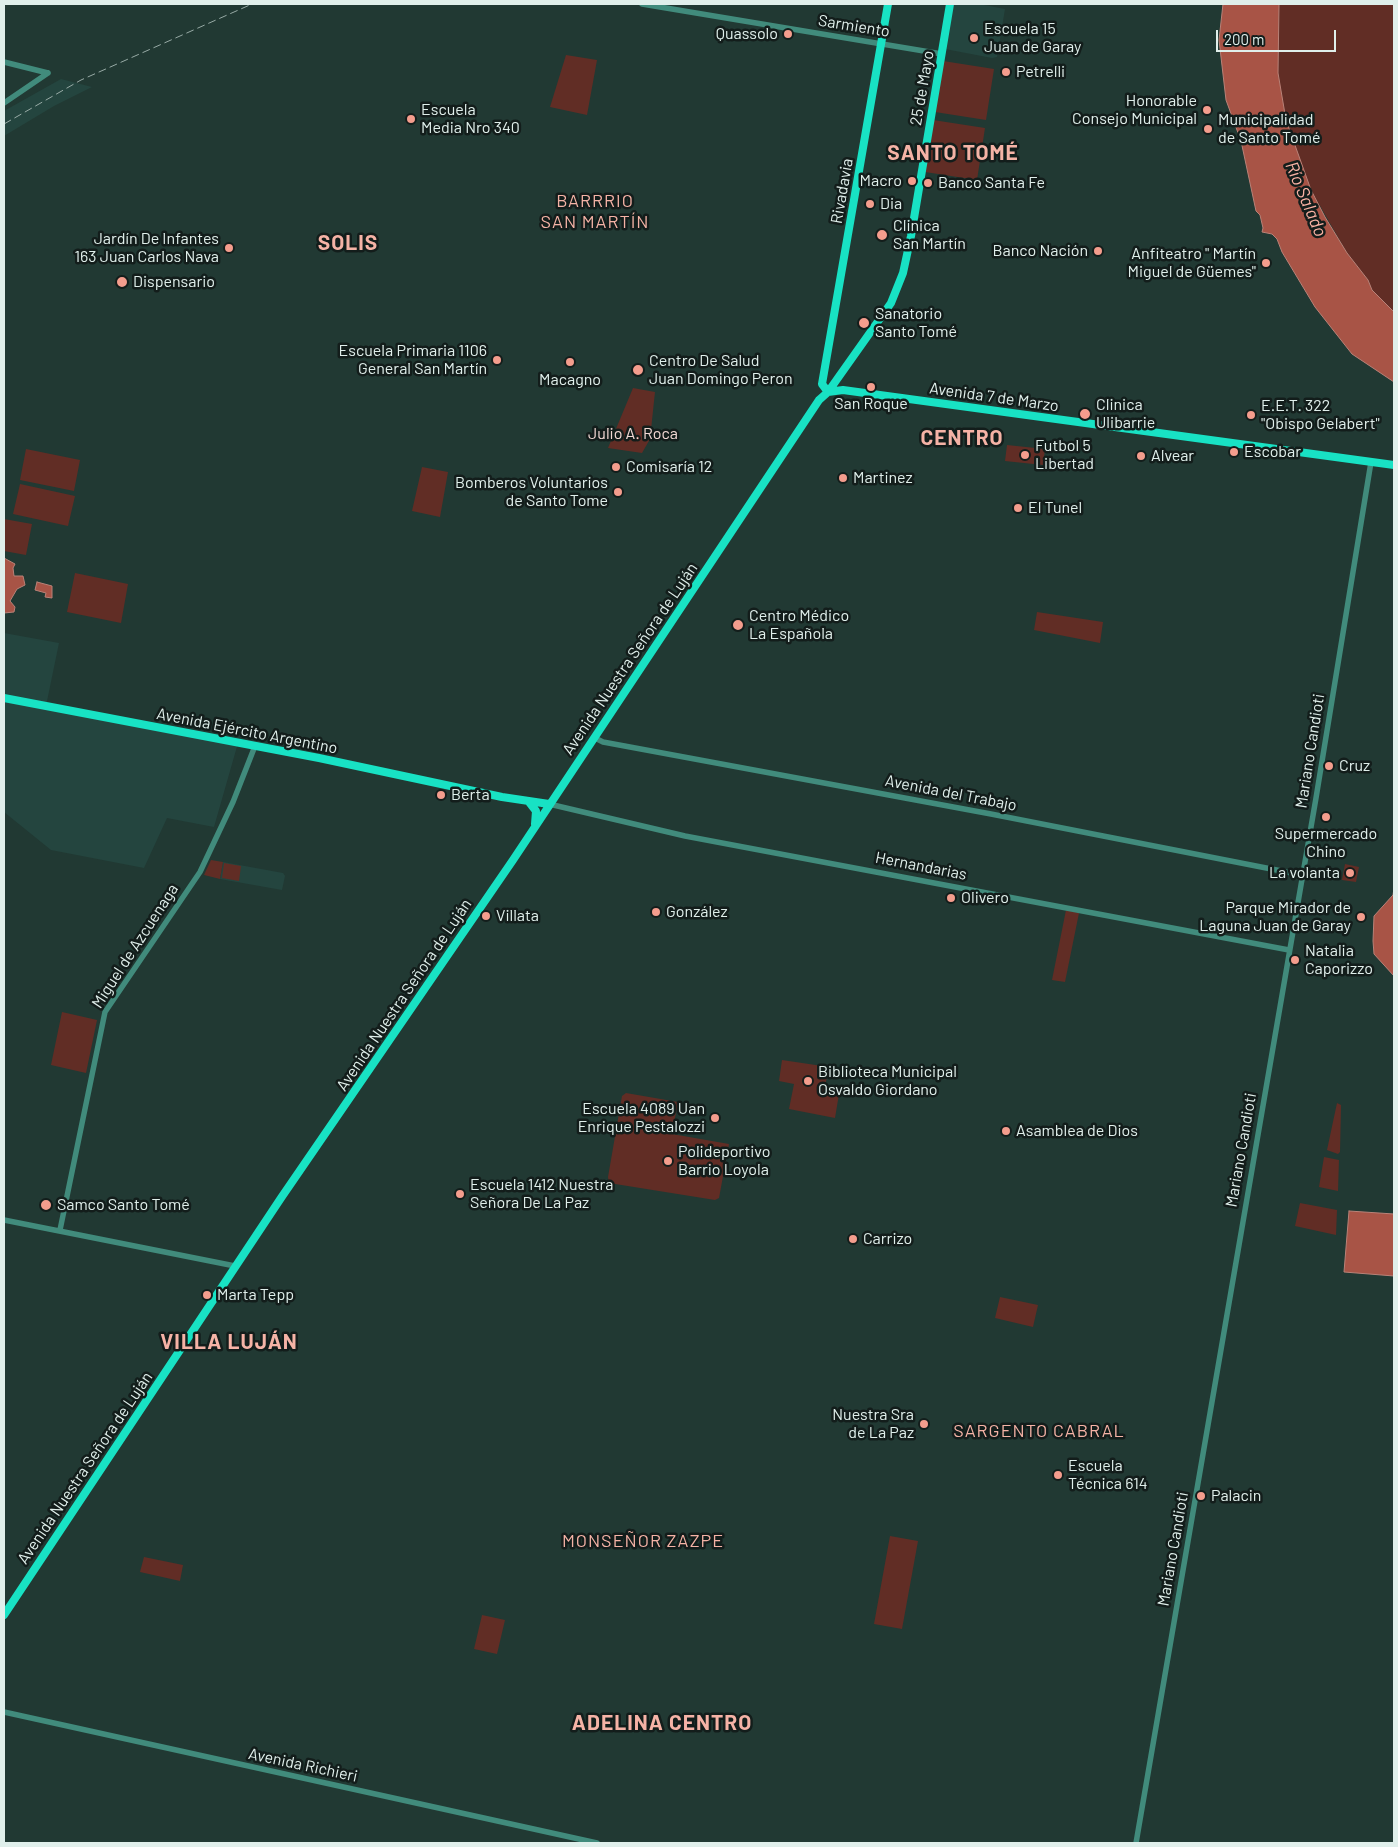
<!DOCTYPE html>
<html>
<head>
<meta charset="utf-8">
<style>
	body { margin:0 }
	#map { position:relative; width:1398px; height:1847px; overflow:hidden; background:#213933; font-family:Barlow,sans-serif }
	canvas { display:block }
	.frame { position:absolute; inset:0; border:5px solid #e0efeb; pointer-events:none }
	.scale { position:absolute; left:1216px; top:30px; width:120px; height:22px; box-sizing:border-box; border:2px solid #e0efeb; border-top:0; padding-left:6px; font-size:15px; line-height:18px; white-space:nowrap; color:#e0efeb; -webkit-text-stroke:4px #131d1b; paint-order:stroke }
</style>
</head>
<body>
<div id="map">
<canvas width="1398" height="1847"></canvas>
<div class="frame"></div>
<div class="scale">200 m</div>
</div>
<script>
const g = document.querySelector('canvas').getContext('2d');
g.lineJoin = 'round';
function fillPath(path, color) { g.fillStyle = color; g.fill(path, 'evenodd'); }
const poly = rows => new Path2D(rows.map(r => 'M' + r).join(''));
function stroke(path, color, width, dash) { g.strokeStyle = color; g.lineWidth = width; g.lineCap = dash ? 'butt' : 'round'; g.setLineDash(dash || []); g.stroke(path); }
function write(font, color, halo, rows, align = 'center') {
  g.font = font + ' Barlow,sans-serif'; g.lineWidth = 5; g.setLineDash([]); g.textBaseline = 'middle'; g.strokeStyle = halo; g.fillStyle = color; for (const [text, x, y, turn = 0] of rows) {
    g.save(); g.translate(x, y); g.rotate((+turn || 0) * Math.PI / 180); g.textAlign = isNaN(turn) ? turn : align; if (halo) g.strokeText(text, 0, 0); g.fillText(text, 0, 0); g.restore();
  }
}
const built = poly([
	[953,4,979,4,1005,9,997,57,992,58,945,49],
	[61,79,92,87,54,106,4,136,4,111],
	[4,633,59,643,46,706,238,743,214,827,167,818,144,868,51,850,4,812],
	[223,862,283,873,285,876,282,890,220,879]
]);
const green = poly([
	[1279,4,1394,4,1394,312,1372,290,1368,280,1347,253,1311,190,1296,151,1281,98,1278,73],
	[566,55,597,60,587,115,550,107],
	[943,61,994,69,986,120,935,112],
	[933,120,985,128,977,180,925,172],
	[633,388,655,392,650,439,642,453,608,448],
	[1007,445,1045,449,1043,465,1005,461],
	[26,449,80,460,74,491,20,480],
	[422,467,448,472,440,517,412,511],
	[20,484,75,496,68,526,13,514],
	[4,519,32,524,26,555,4,551],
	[75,573,128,584,121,623,67,612],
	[1037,612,1103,622,1100,643,1034,630],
	[211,860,223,862,220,879,204,875],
	[224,863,241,866,239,881,222,878],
	[1345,864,1359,867,1356,882,1342,880],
	[1066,910,1079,913,1065,982,1052,980],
	[62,1012,97,1020,86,1073,51,1065],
	[782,1060,829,1067,824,1091,839,1094,835,1118,789,1109,794,1084,779,1081],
	[626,1093,678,1102,672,1134,729,1144,719,1198,715,1200,609,1183,608,1177,622,1096],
	[1337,1103,1341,1105,1340,1152,1338,1154,1327,1150],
	[1324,1157,1339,1160,1338,1191,1319,1187],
	[1300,1203,1337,1210,1336,1235,1295,1226],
	[1000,1297,1038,1305,1033,1327,995,1318],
	[890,1536,918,1541,902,1629,874,1624],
	[144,1557,183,1565,180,1581,140,1572],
	[482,1615,505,1620,497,1654,474,1649]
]);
const water = poly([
	[1223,4,1279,4,1278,73,1286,120,1311,190,1325,217,1347,253,1368,280,1372,290,1394,312,1394,382,1352,354,1315,307,1282,252,1277,239,1272,234,1262,232,1263,228,1260,215,1256,211,1241,141,1226,100,1219,40,1223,4],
	[4,558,15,564,13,568,14,576,23,576,25,585,17,589,10,601,15,607,14,612,4,613,4,558],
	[37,582,52,586,52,598,45,597,46,593,35,590,37,582],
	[1394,888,1394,976,1374,954,1373,941,1374,916,1393,895,1394,888],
	[1349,1211,1394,1214,1394,1276,1344,1272,1349,1211]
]);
const minor = poly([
	[642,4,942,54],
	[4,62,48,73],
	[4,103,48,73],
	[595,738,603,742,991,814,1302,875],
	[549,804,685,836,1289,950],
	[4,1220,235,1266],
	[60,1230,105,1012,200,872,233,802,255,746],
	[4,1712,597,1843],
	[1136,1843,1316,798,1371,462]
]);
const major = poly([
	[828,392,843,390,1394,465],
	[828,392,822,384,888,4],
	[4,698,319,758,502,797,549,804],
	[529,802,536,811,535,824],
	[4,1615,281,1198,513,860,819,400,828,392,891,303,903,273,911,236,950,4]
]);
const rail = poly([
	[4,124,81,80,252,4]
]);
const markers = [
	[788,34,5,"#f49d8d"],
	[974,38,5,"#f49d8d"],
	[1006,72,5,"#f49d8d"],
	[1207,110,5,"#f49d8d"],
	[411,119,5,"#f49d8d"],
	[1208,129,5,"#f49d8d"],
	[912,181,5,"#f49d8d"],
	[928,183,5,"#f49d8d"],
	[870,204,5,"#f49d8d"],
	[882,235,6,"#f49d8d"],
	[229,248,5,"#f49d8d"],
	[1098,251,5,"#f49d8d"],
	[1266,263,5,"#f49d8d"],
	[122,282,6,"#f49d8d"],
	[864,323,6,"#f49d8d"],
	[497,360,5,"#f49d8d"],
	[570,362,5,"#f49d8d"],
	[638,370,6,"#f49d8d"],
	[871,387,5,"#f49d8d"],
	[1085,414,6,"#f49d8d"],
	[1251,415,5,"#f49d8d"],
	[1234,452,5,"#f49d8d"],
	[1025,455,5,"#f49d8d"],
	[1141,456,5,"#f49d8d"],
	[616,467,5,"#f49d8d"],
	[843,478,5,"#f49d8d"],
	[618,492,5,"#f49d8d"],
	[1018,508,5,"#f49d8d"],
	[738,625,6,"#f49d8d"],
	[1329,766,5,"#f49d8d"],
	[441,795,5,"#f49d8d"],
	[1326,817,5,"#f49d8d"],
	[1350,873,5,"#f49d8d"],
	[951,898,5,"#f49d8d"],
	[656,912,5,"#f49d8d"],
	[486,916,5,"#f49d8d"],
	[1361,917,5,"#f49d8d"],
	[1295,960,5,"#f49d8d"],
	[808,1081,5,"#f49d8d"],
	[715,1118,5,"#f49d8d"],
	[1006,1131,5,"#f49d8d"],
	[668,1161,5,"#f49d8d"],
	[460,1194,5,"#f49d8d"],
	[46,1205,6,"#f49d8d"],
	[853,1239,5,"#f49d8d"],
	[207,1295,5,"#f49d8d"],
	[924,1424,5,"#f49d8d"],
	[1058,1475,5,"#f49d8d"],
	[1201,1496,5,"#f49d8d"]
];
const streetNames = [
	["Sarmiento",854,26,9],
	["25 de Mayo",922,88,-80],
	["Rivadavia",842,191,-80],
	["Avenida 7 de Marzo",994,397,8],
	["Avenida Nuestra Señora de Luján",630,659,-56],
	["Avenida Ejército Argentino",247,731,11],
	["Mariano Candioti",1310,751,-81],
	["Avenida del Trabajo",951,793,11],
	["Hernandarias",921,866,11],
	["Miguel de Azcuenaga",135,946,-57],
	["Avenida Nuestra Señora de Luján",404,995,-56],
	["Mariano Candioti",1241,1150,-80],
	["Avenida Nuestra Señora de Luján",85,1468,-56],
	["Mariano Candioti",1173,1549,-80],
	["Avenida Richieri",303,1765,12]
];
const poiNames = [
	["Escuela 15",984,29],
	["Juan de Garay",984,47],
	["Quassolo",778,34,"right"],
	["Petrelli",1016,72],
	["Honorable",1197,101,"right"],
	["Consejo Municipal",1197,119,"right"],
	["Escuela",421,110],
	["Media Nro 340",421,128],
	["Municipalidad",1218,120],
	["de Santo Tomé",1218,138],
	["Macro",902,181,"right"],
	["Banco Santa Fe",938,183],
	["Dia",880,204],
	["Clinica",893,226],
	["San Martín",893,244],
	["Jardín De Infantes",219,239,"right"],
	["163 Juan Carlos Nava",219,257,"right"],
	["Banco Nación",1088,251,"right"],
	["Anfiteatro \" Martín",1256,254,"right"],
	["Miguel de Güemes\"",1256,272,"right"],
	["Dispensario",133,282],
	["Sanatorio",875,314],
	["Santo Tomé",875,332],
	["Escuela Primaria 1106",487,351,"right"],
	["General San Martín",487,369,"right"],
	["Centro De Salud",649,361],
	["Juan Domingo Peron",649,379],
	["Macagno",570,380,"center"],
	["San Roque",871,404,"center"],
	["Clinica",1096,405],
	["Ulibarrie",1096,423],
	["E.E.T. 322",1261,406],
	["\"Obispo Gelabert\"",1261,424],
	["Futbol 5",1035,446],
	["Libertad",1035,464],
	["Escobar",1244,452],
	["Alvear",1151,456],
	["Comisaría 12",626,467],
	["Martinez",853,478],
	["Bomberos Voluntarios",608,483,"right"],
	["de Santo Tome",608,501,"right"],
	["El Tunel",1028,508],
	["Centro Médico",749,616],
	["La Española",749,634],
	["Cruz",1339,766],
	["Berta",451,795],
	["Supermercado",1326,834,"center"],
	["Chino",1326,852,"center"],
	["La volanta",1340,873,"right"],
	["Olivero",961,898],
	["Parque Mirador de",1351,908,"right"],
	["Laguna Juan de Garay",1351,926,"right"],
	["González",666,912],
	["Villata",496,916],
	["Natalia",1305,951],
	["Caporizzo",1305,969],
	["Biblioteca Municipal",818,1072],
	["Osvaldo Giordano",818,1090],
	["Escuela 4089 Uan",705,1109,"right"],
	["Enrique Pestalozzi",705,1127,"right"],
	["Asamblea de Dios",1016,1131],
	["Polideportivo",678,1152],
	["Barrio Loyola",678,1170],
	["Escuela 1412 Nuestra",470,1185],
	["Señora De La Paz",470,1203],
	["Samco Santo Tomé",57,1205],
	["Carrizo",863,1239],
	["Marta Tepp",217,1295],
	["Nuestra Sra",914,1415,"right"],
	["de La Paz",914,1433,"right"],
	["Escuela",1068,1466],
	["Técnica 614",1068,1484],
	["Palacin",1211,1496]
];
const parkNames = [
	["Julio A. Roca",633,434]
];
const waterNames = [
	["Río Salado",1306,199,67]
];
const neighbourhoodNames = [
	["BARRRIO",595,201],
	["SAN MARTÍN",595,222],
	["SARGENTO CABRAL",1039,1431],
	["MONSEÑOR ZAZPE",643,1541]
];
const districtNames = [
	["SANTO TOMÉ",953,153],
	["SOLIS",348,243],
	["CENTRO",962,438],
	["VILLA LUJÁN",229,1342],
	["ADELINA CENTRO",662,1723]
];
fillPath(built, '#24453f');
fillPath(green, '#612d25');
fillPath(water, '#a85446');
stroke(water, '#b98278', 1);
stroke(minor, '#418b7c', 5.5);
stroke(major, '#18e2c4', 8);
stroke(rail, '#98aba6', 1, [8, 4]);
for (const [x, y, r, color] of markers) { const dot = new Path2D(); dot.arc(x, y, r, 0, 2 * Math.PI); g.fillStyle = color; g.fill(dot); stroke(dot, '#131d1b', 2); }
write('16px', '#e0efeb', '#131d1b', streetNames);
write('16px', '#e0efeb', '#131d1b', poiNames, 'left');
write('16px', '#f2d9d4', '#131d1b', parkNames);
write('italic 18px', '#f9b2a4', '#131d1b', waterNames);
g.letterSpacing = '1px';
write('18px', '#f5b3a6', '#131d1b', neighbourhoodNames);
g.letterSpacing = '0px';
g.letterSpacing = '1px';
write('bold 21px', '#f5b3a6', '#131d1b', districtNames);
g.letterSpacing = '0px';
</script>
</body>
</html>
